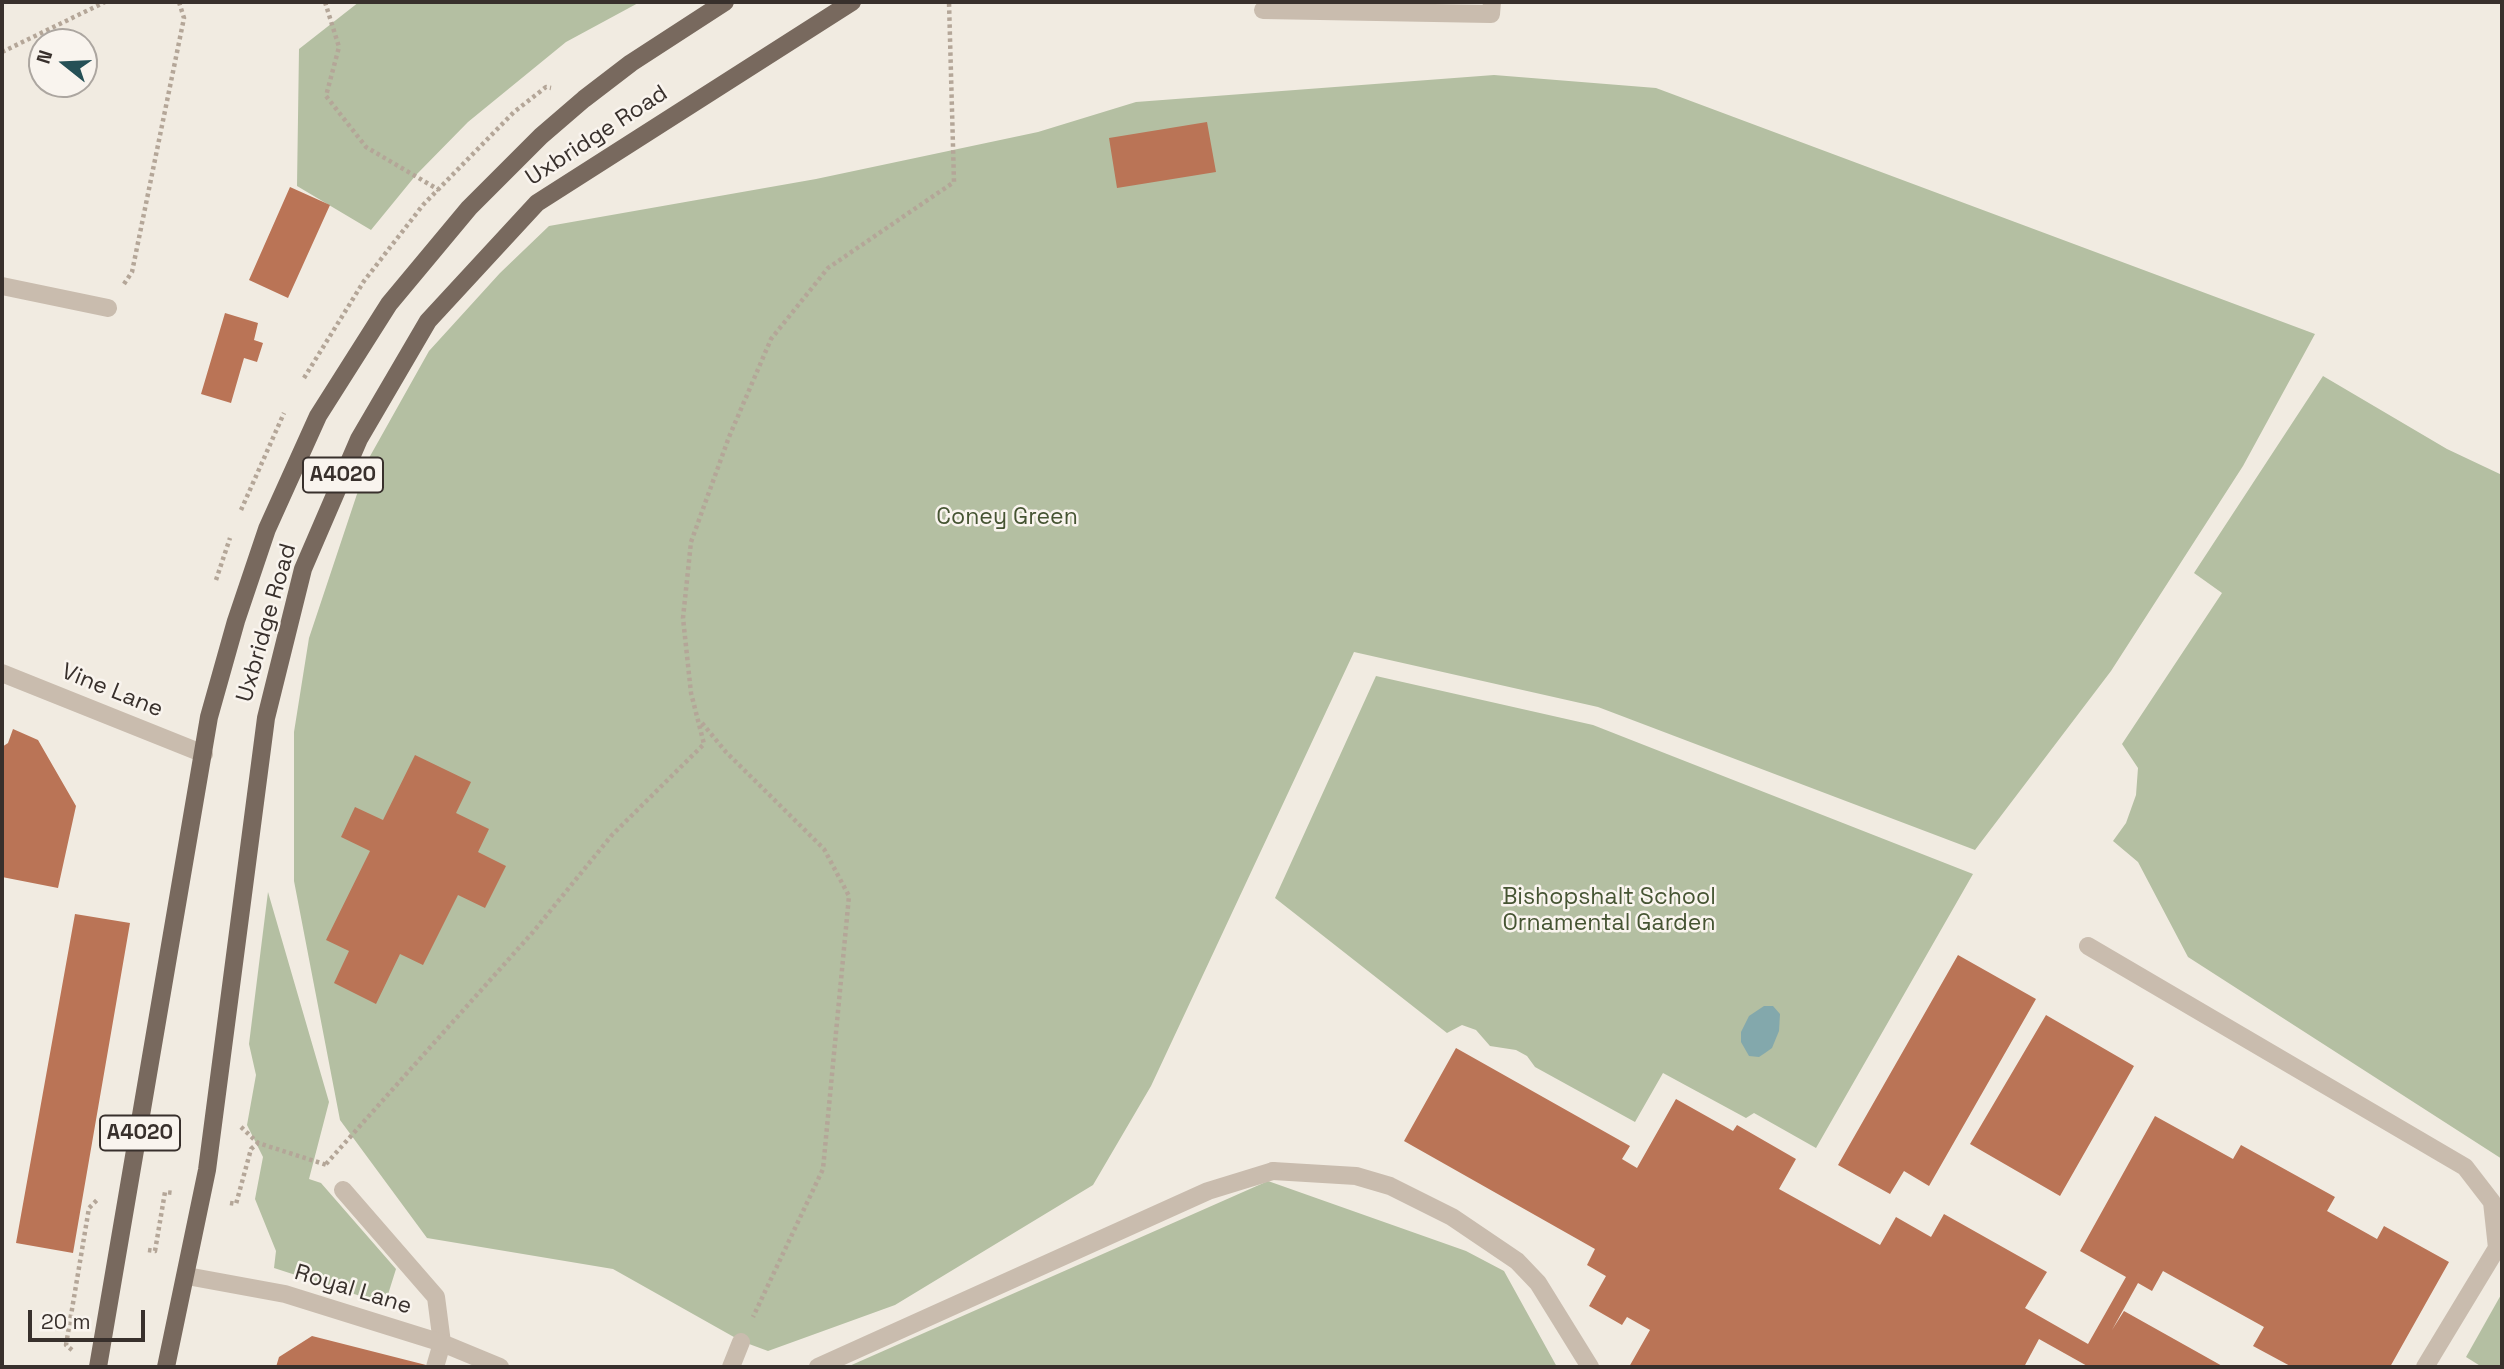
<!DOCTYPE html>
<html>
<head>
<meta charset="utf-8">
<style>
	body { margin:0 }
	#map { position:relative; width:2504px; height:1369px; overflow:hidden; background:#f1ebe1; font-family:"Space Grotesk",sans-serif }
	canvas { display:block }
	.frame { position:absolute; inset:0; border:4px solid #38302c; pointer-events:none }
	.north { position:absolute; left:28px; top:28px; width:70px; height:70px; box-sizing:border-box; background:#f9f4ee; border:2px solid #aca6a0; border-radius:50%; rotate:288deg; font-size:19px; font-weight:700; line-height:28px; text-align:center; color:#38302c }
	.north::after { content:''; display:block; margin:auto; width:24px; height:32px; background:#255056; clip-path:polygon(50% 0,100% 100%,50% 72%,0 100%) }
	.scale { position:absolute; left:28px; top:1310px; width:117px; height:32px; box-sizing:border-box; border:4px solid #38302c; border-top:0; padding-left:9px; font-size:21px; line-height:24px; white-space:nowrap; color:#38302c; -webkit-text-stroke:5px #f9f4ee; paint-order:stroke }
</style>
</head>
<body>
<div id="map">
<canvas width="2504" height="1369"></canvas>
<div class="frame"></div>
<div class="north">N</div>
<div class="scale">20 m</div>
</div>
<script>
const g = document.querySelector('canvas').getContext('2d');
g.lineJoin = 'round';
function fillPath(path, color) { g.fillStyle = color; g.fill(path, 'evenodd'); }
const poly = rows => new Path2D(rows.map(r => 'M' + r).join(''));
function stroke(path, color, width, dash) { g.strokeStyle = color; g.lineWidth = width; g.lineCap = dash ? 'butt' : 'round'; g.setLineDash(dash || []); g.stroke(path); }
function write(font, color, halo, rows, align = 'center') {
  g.font = font + ' "Space Grotesk",sans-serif'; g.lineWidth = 5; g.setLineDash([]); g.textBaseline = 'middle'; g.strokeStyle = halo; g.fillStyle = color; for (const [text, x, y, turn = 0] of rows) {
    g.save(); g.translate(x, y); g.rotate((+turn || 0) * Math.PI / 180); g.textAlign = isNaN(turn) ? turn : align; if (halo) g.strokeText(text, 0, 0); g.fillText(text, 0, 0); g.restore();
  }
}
const green = poly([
	[359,2,640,2,566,42,468,122,416,175,371,230,297,186,299,49],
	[1494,75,1656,88,2315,334,2243,466,2111,671,1975,850,1598,707,1354,652,1151,1086,1093,1185,895,1305,768,1351,741,1341,613,1269,427,1238,340,1120,294,881,294,732,309,638,369,458,429,351,500,273,549,226,816,179,1038,132,1136,102],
	[2323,376,2447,449,2502,475,2502,1159,2188,957,2138,862,2113,841,2126,823,2136,795,2138,768,2122,744,2222,593,2194,573],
	[1376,676,1593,725,1973,874,1816,1148,1754,1113,1746,1118,1663,1073,1635,1122,1535,1067,1527,1056,1516,1050,1490,1046,1476,1030,1462,1025,1447,1033,1275,898],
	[268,892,329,1102,309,1179,321,1183,396,1269,385,1304,274,1268,276,1251,255,1199,263,1157,247,1125,256,1075,249,1044],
	[1268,1181,1466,1251,1504,1271,1557,1367,847,1367],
	[2502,1293,2502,1367,2482,1367,2466,1357]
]);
const water = poly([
	[1764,1006,1773,1006,1780,1014,1779,1031,1772,1048,1765,1053,1759,1057,1749,1056,1741,1042,1741,1032,1749,1016]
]);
const building = poly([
	[1207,122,1216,172,1117,188,1109,138],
	[290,187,330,205,288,298,249,280],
	[225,313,258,323,254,340,263,343,257,362,244,358,231,403,201,394],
	[13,729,38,740,76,806,58,888,2,877,2,747,8,743],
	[415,755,471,782,456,813,489,829,478,852,506,866,485,908,458,895,423,965,400,954,376,1004,334,983,349,951,326,940,370,851,341,837,355,807,383,820],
	[75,914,130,923,73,1253,16,1243],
	[1958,955,2036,999,1929,1186,1904,1171,1890,1194,1838,1165],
	[2046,1015,2134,1066,2060,1196,1970,1144],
	[1456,1048,1630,1146,1622,1159,1637,1168,1676,1099,1733,1131,1737,1125,1796,1159,1779,1189,1880,1245,1896,1217,1931,1237,1944,1214,2047,1272,2025,1308,2088,1344,2126,1277,2080,1251,2155,1116,2233,1159,2241,1145,2335,1197,2327,1211,2377,1239,2384,1226,2449,1262,2390,1367,2292,1367,2253,1346,2264,1327,2163,1271,2152,1291,2138,1283,2112,1330,2124,1311,2224,1367,2089,1367,2039,1339,2024,1367,1629,1367,1650,1330,1627,1317,1622,1325,1589,1306,1606,1276,1587,1265,1595,1249,1404,1141],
	[312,1336,430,1366,430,1367,276,1367,279,1357]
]);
const path = poly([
	[325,2,339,47,326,96,366,147,439,190],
	[2,52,105,2],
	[124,284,132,272,184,18,179,2],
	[304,378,364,281,423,205,514,112,546,87,551,88],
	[241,510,284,413],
	[216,580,230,538],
	[702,723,726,752,824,849,849,896,823,1169,753,1317],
	[241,1127,258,1143,327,1165],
	[326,1164,533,932,612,835,704,744,691,693,683,618,691,542,729,437,771,339,828,268,954,182,949,2],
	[230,1203,236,1204,251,1149,258,1143],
	[148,1250,155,1251,165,1192,173,1193],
	[72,1350,66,1345,89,1208,98,1199]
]);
const service = poly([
	[2088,946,2465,1167,2492,1202,2497,1248,2425,1367],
	[1273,1171,1356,1176,1390,1186,1452,1217,1517,1261,1538,1283,1590,1367],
	[435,1367,442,1343],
	[731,1367,741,1342]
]);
const pedestrian = poly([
	[818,1367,1208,1191,1273,1171]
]);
const minor = poly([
	[1263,10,1491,14,1492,2],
	[2,286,108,308],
	[2,673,204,754],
	[343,1190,436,1297,442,1343]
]);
const tertiary = poly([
	[187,1276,285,1294,442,1343,500,1367]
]);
const primary = poly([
	[98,1367,209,717,236,621,267,529,318,416,389,304,469,208,541,136,584,99,631,63,725,2],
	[166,1367,207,1170,266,718,303,569,359,439,428,321,537,203,852,2]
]);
const shields = [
	[343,475,80],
	[140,1133,80]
];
const shieldNames = [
	["A4020",343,475],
	["A4020",140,1133]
];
const streetNames = [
	["Uxbridge Road",597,136,-33],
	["Uxbridge Road",267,623,-74],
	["Vine Lane",112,691,22],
	["Royal Lane",353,1290,17]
];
const parkNames = [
	["Coney Green",1007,518],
	["Bishopshalt School",1609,898],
	["Ornamental Garden",1609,924]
];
fillPath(green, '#b4bfa2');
fillPath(water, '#83a8ac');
fillPath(building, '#ba7456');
stroke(path, '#b4a698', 4.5, [3.5, 3.5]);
stroke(service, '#c9bcae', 18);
stroke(pedestrian, '#c9bcae', 18);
stroke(minor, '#c9bcae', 18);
stroke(tertiary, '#c9bcae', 18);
stroke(primary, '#78695e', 18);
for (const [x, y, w] of shields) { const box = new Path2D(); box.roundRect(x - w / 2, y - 17.5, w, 35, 5); g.fillStyle = '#f9f4ee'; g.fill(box); stroke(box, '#38302c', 2); }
write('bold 21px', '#38302c', null, shieldNames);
write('23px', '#38302c', '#f9f4ee', streetNames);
write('23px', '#455432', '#f9f4ee', parkNames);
</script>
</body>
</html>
